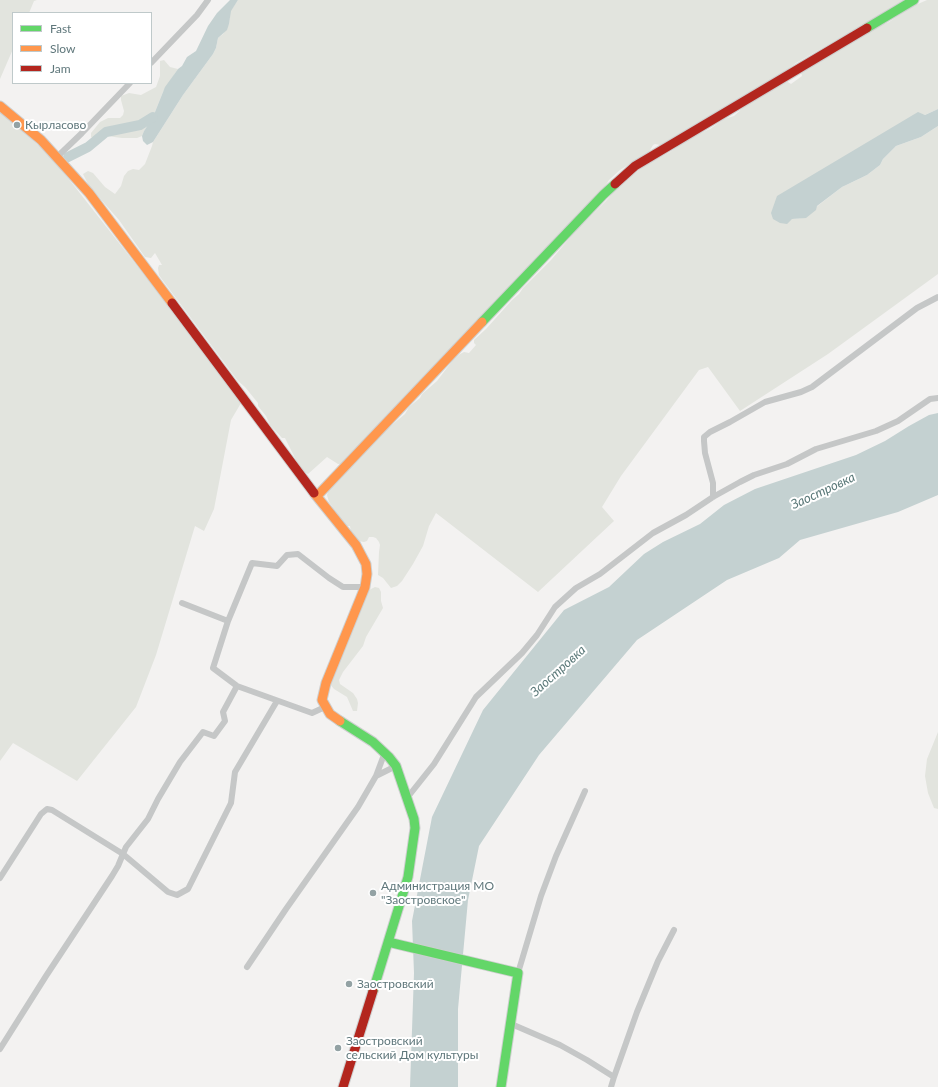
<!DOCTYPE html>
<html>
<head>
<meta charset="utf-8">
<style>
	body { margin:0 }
	#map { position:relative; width:938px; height:1087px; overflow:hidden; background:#f3f2f1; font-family:Lato,sans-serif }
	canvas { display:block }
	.legend { position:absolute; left:12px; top:12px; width:140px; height:72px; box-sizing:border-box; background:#fff; border:1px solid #bfc9ca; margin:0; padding:5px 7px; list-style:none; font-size:12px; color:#5f777b }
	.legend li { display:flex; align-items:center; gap:8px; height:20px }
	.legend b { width:20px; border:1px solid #bfc9ca }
</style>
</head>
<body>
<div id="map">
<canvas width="938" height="1087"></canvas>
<ul class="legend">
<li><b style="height:5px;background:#63d668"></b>Fast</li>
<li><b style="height:5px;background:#ff974d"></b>Slow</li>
<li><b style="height:5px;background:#b3261e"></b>Jam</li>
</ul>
</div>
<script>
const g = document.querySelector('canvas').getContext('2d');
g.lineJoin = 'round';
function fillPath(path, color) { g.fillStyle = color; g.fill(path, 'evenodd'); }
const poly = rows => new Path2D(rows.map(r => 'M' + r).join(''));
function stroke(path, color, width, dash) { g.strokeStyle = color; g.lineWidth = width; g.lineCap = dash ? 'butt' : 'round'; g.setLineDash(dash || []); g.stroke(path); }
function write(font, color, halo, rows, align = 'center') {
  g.font = font + ' Lato,sans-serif'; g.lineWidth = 4; g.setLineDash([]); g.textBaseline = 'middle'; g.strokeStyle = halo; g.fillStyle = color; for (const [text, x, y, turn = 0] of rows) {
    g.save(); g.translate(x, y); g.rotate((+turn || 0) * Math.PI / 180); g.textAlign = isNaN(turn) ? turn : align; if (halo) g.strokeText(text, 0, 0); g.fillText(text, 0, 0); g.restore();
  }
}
const green = poly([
	[0,0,37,0,34,1,29,13,13,13,13,49,0,79],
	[238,0,907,0,796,63,784,72,660,145,655,144,653,145,649,152,620,170,609,180,601,193,594,198,346,459,345,462,342,464,338,464,327,457,308,474,302,471,299,466,285,438,282,438,270,425,266,416,258,406,258,403,245,387,238,381,161,278,159,275,158,268,159,265,162,265,155,253,151,258,145,257,119,220,89,186,83,174,88,171,93,173,105,187,115,194,121,186,124,176,128,171,133,169,139,170,145,164,152,146,153,142,183,95,213,54,216,48,218,38,223,34,229,24,230,11],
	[927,0,938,0,938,109,925,115,921,114,792,219,802,218,842,187,867,175,880,165,883,159,896,146,921,137,938,126,938,274,828,354,740,411,708,367,699,370,621,476,602,507,614,521,538,592,436,513,429,526,423,546,413,564,402,581,397,586,391,588,383,578,378,575,379,552,380,545,379,542,376,538,373,537,369,537,367,541,364,542,358,541,351,532,350,526,346,526,329,502,327,495,329,489,387,429,405,414,409,407,420,398,422,394,437,381,453,360,460,354,464,352,469,353,476,345,474,343,474,340,486,329,512,300,519,294,523,288,551,260,578,228,606,201,620,184,646,165,670,152,691,137,710,129,724,119,734,116,748,103,782,83,788,82,791,84,802,76,801,72,876,27,889,22,911,7],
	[164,60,170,67,178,69,163,92,153,117,144,131,142,136,137,138,122,138,107,136,94,139,91,137,91,133,100,122,108,118,120,118,123,115,124,111,121,100,121,96,129,93,141,95,156,87,160,76,160,61],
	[0,111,18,126,53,159,149,281,241,403,231,420,214,509,204,531,195,526,156,655,136,707,77,781,13,743,0,761],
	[375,587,379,588,381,592,381,601,383,608,366,637,363,646,343,672,339,680,340,684,353,693,357,699,358,703,357,711,353,711,347,697,334,689,329,683,369,590],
	[938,732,938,809,934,808,928,793,925,776,927,759]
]);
const water = poly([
	[230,0,238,0,231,11,229,24,227,30,218,38,216,48,213,54,183,95,153,142,147,145,143,141,142,136,144,131,153,117,165,87,178,69,182,66,187,57,196,51,208,26,217,13],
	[938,109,938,126,921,137,896,146,883,159,880,165,867,175,842,187,817,206,816,210,806,218,792,219,787,224,780,223,773,219,771,213,777,196,918,112,925,115],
	[938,413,938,495,898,512,800,540,779,558,727,580,637,640,539,755,479,846,468,900,458,1009,458,1087,410,1087,414,973,412,921,432,817,483,710,564,610,609,587,644,554,663,542,700,524,724,505,755,489,856,455,885,441,909,426,929,415]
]);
const river = poly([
	[68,157,88,147,106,132,140,125,153,117]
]);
const street = poly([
	[151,63,197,15,208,0],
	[57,157,82,133,130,83],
	[713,497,713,483,705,453,704,441,704,437,710,432,730,422,765,402,801,392,812,387,917,308,938,297],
	[182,603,228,621,213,668,237,686,312,713,325,707],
	[228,621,252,563,277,566,287,555,298,554,329,578,343,587,365,587],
	[237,686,223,712,225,721,214,736,203,732,180,762,158,799,148,819,126,847,123,854,168,892,177,895,188,889,231,803,235,772,277,701],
	[376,776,385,752],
	[407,798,434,764,476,697,522,653,537,635,555,607,576,588,600,574,653,533,686,515,713,497,740,482,754,475,787,464,816,449,876,431,898,421,930,399,938,398],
	[0,878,41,814,47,809,52,810,123,854,118,866,112,876,46,976,0,1049],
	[247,967,286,909,358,807,376,776,396,766],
	[518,973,541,896,556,856,585,791],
	[509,1023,560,1045,587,1060,614,1077,611,1087],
	[614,1077,637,1012,658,961,674,930]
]);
const fast = poly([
	[867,28,914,0],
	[482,322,603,195,615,184],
	[340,721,373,742,389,757,396,766,414,819,415,828,408,877,373,991],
	[388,942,518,973,501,1087]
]);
const slow = poly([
	[0,106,41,140,89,193,172,303],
	[314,493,356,545,366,564,367,574,365,587,326,683,322,700,330,714,340,721],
	[317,496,482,322]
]);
const jam = poly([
	[615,184,635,166,867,28],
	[172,303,314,493],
	[343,1087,373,991]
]);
const markers = [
	[17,125,4,"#93a2a4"],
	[373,893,4,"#93a2a4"],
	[349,984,4,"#93a2a4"],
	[338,1048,4,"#93a2a4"]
];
const poiNames = [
	["Кырласово",25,125],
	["Администрация МО",381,886],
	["\"Заостровское\"",381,900],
	["Заостровский",357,984],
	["Заостровский",346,1041],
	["сельский Дом культуры",346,1055]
];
const waterNames = [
	["Заостровка",823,491,-25],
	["Заостровка",558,671,-42]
];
fillPath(green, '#e2e4de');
fillPath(water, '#c4d1d1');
stroke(river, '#c4d1d1', 10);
stroke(fast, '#cecfcf', 11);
stroke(slow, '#cecfcf', 11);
stroke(jam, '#cecfcf', 11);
stroke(street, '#c5c7c7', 6);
stroke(fast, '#63d668', 9);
stroke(slow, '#ff974d', 9);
stroke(jam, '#b3261e', 9);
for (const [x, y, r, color] of markers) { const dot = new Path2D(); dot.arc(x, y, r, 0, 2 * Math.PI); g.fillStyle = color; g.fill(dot); stroke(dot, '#fff', 1.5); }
write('12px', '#5f777b', '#fff', poiNames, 'left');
write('italic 13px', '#5a7878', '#fff', waterNames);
</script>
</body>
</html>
